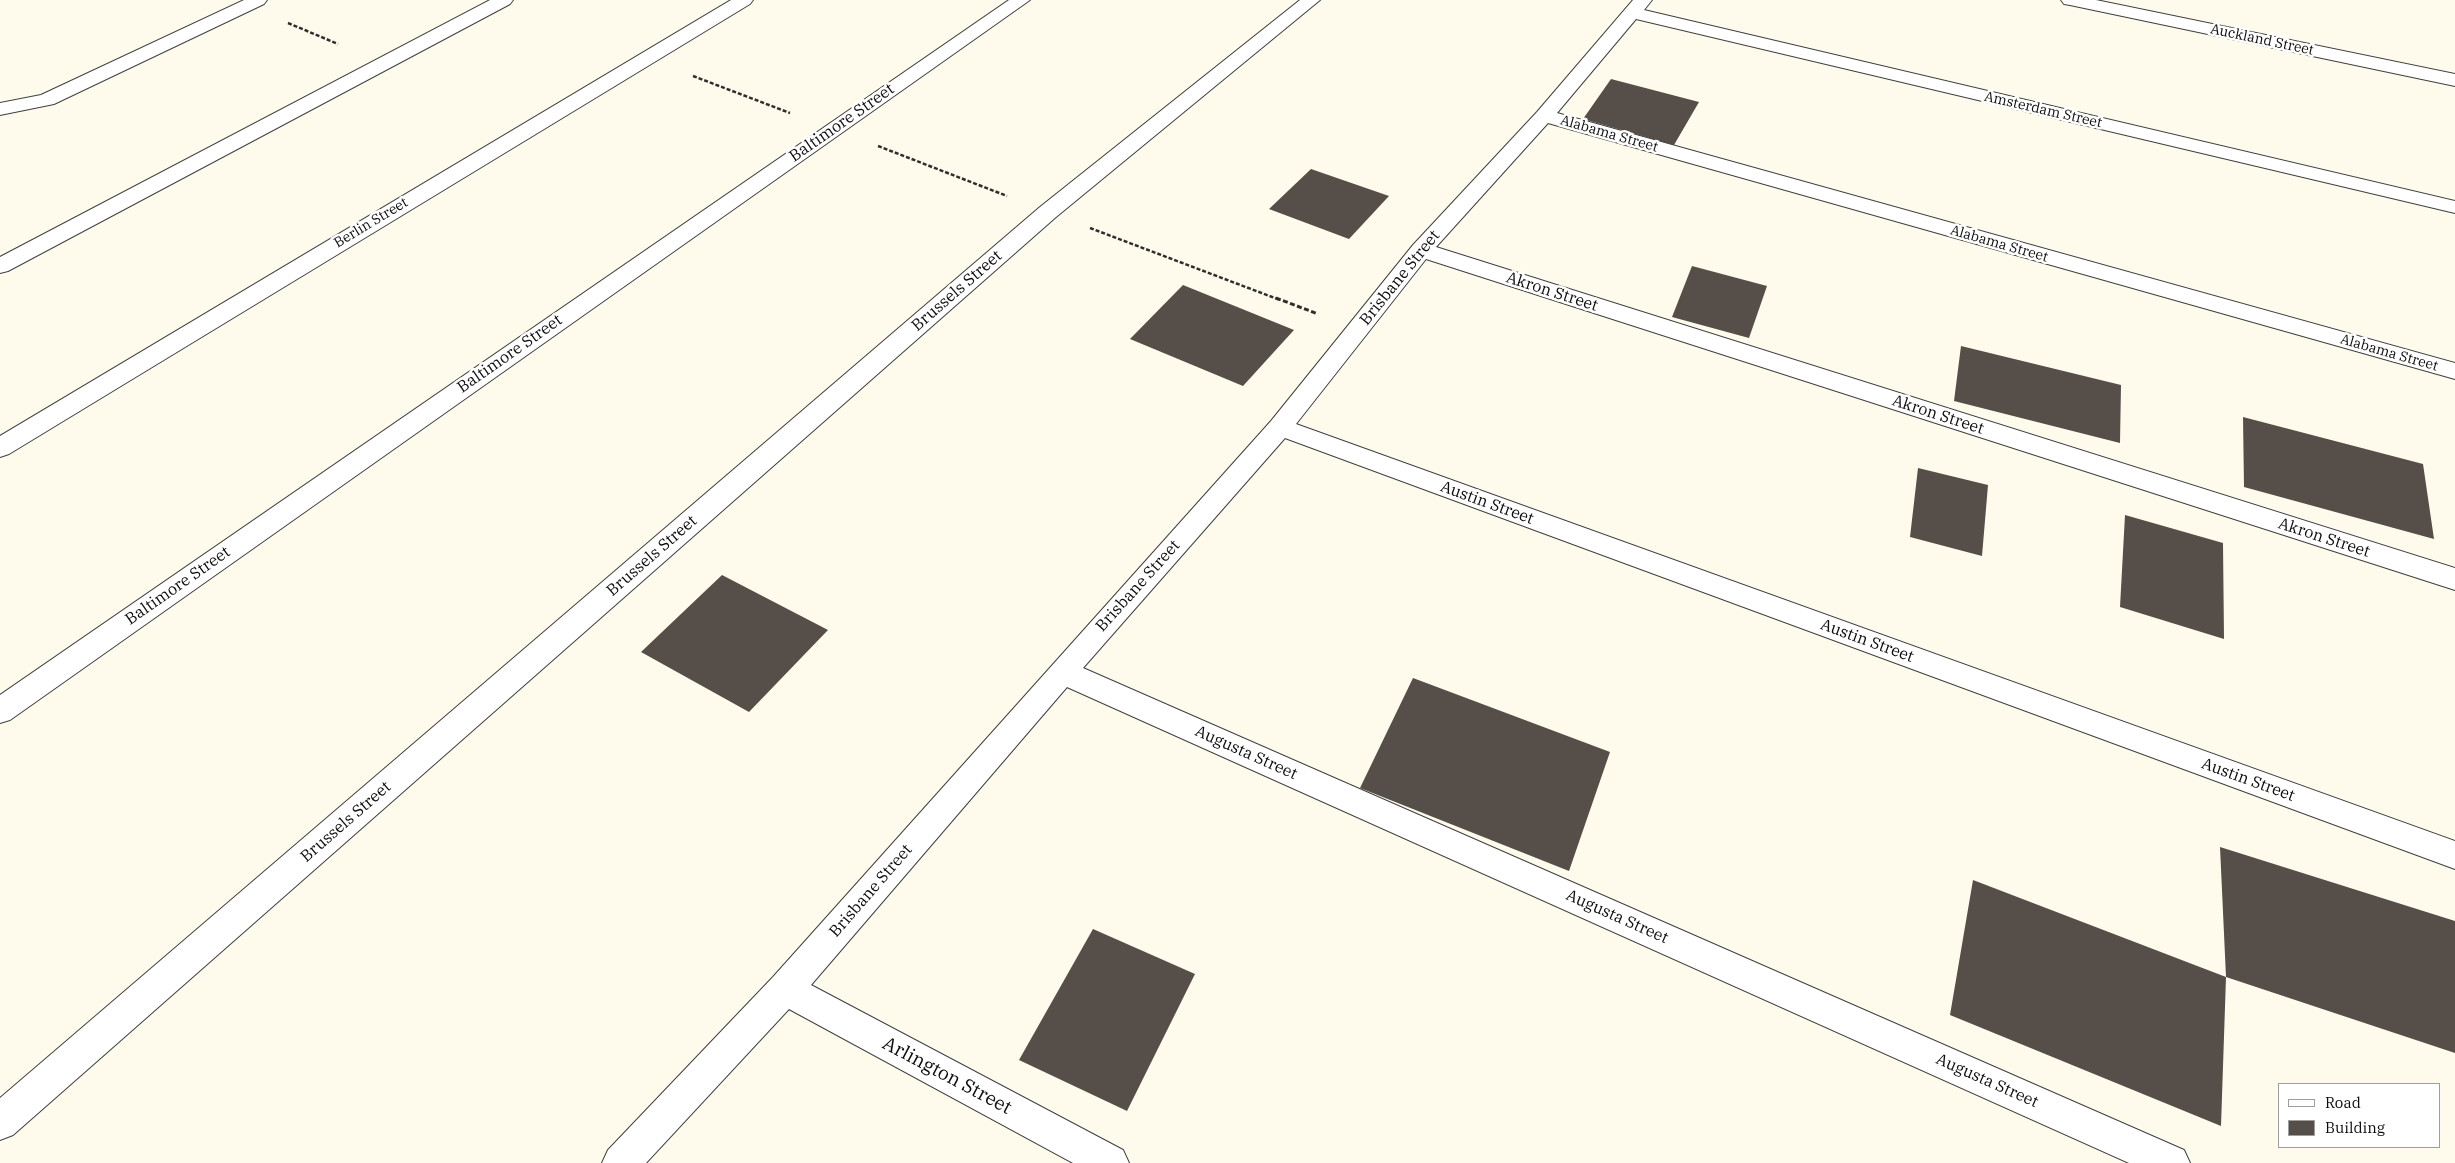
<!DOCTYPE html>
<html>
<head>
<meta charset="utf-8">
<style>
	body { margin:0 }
	#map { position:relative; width:2455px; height:1163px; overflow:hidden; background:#fffbec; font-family:"IBM Plex Serif",serif }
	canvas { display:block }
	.legend { position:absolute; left:2278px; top:1083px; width:162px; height:65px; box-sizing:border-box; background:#fff; border:1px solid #9e9e9e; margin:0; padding:6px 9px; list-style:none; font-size:15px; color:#0c0c0c }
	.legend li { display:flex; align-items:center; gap:10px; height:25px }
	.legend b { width:25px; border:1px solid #9e9e9e }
</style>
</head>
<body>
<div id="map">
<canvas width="2455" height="1163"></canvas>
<ul class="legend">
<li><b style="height:6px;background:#fff"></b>Road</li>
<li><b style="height:14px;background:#554e49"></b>Building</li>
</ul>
</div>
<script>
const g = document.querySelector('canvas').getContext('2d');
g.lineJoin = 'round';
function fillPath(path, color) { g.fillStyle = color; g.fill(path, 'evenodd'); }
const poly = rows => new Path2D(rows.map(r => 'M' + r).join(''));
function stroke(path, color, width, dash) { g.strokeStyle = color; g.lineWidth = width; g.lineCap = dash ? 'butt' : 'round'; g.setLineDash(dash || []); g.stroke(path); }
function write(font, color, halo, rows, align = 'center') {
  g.font = font + ' "IBM Plex Serif",serif'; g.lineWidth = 5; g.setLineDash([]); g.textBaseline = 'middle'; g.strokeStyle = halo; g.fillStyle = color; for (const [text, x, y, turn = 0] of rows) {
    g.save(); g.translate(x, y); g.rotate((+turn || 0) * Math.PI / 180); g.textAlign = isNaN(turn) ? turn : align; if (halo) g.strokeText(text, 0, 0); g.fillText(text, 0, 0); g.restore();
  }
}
const building = poly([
	[1611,79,1699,102,1674,145,1583,119],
	[1311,169,1389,196,1349,239,1269,209],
	[1692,266,1767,286,1749,338,1672,317],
	[1183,285,1294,330,1243,386,1130,339],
	[1961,346,2121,385,2120,443,1954,401],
	[2243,417,2423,464,2434,539,2244,487],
	[1918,468,1988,485,1982,556,1910,537],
	[2125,515,2223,543,2224,639,2120,607],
	[722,575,828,630,749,712,641,652],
	[1413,678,1610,752,1569,871,1360,788],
	[2220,847,2455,921,2455,1053,2226,977],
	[1973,880,2226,977,2221,1126,1950,1015],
	[1093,929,1195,974,1127,1111,1019,1060]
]);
const pathFar1 = poly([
	[288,23,338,44],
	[693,76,790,113],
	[878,146,1007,196],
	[1090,228,1280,300]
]);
const path = poly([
	[1276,298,1318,314]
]);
const minor = poly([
	[244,0,267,0,264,4,54,104,0,115,0,103,41,95,244,0],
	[490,0,513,0,510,4,8,271,0,273,0,257,490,0],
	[731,0,753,0,750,4,9,454,0,457,0,436,731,0],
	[1009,0,1030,0,10,720,0,723,0,695,1009,0],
	[1300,0,1320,0,1056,217,13,1135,0,1140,0,1098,1040,207,1300,0],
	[1633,0,1652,0,1644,10,2455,201,2455,213,1636,19,1557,113,2455,363,2455,379,1548,123,1436,247,2455,568,2455,590,1426,259,1296,424,2455,841,2455,869,1285,438,1083,668,2184,1150,2190,1163,2129,1163,1067,687,811,985,1123,1150,1129,1163,1073,1163,789,1009,646,1163,602,1163,608,1150,773,977,1271,421,1413,245,1537,112,1633,0],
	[2061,0,2096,0,2455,74,2455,86,2070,5,2064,4,2061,0]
]);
const farStreetnames = [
	["Auckland Street",2262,40,12],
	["Amsterdam Street",2043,110,13],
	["Alabama Street",1609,134,16],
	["Berlin Street",371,223,-31],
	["Alabama Street",1999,244,16],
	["Alabama Street",2389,353,16]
];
const streetNames = [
	["Baltimore Street",842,123,-35],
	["Brisbane Street",1400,278,-51],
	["Brussels Street",957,291,-41],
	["Akron Street",1552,292,18],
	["Baltimore Street",510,354,-35],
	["Akron Street",1938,415,18],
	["Austin Street",1487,503,20],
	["Akron Street",2324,538,18],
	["Brussels Street",652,556,-41],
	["Baltimore Street",178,586,-35],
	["Brisbane Street",1138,586,-48],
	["Austin Street",1867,641,20],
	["Augusta Street",1246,753,24],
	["Austin Street",2248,780,20],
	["Brussels Street",346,822,-41],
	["Brisbane Street",871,891,-49],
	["Augusta Street",1617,917,24],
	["Augusta Street",1987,1081,24]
];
const nearStreetnames = [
	["Arlington Street",947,1076,28]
];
fillPath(building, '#554e49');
stroke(minor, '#3f3f3f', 2);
stroke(pathFar1, '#2e2e2e', 2.5, [4, 2]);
stroke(path, '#2e2e2e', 3, [5, 2.5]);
fillPath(minor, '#fff');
write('14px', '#0c0c0c', '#fff', farStreetnames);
write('16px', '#0c0c0c', '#fff', streetNames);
write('19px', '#0c0c0c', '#fff', nearStreetnames);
</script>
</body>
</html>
